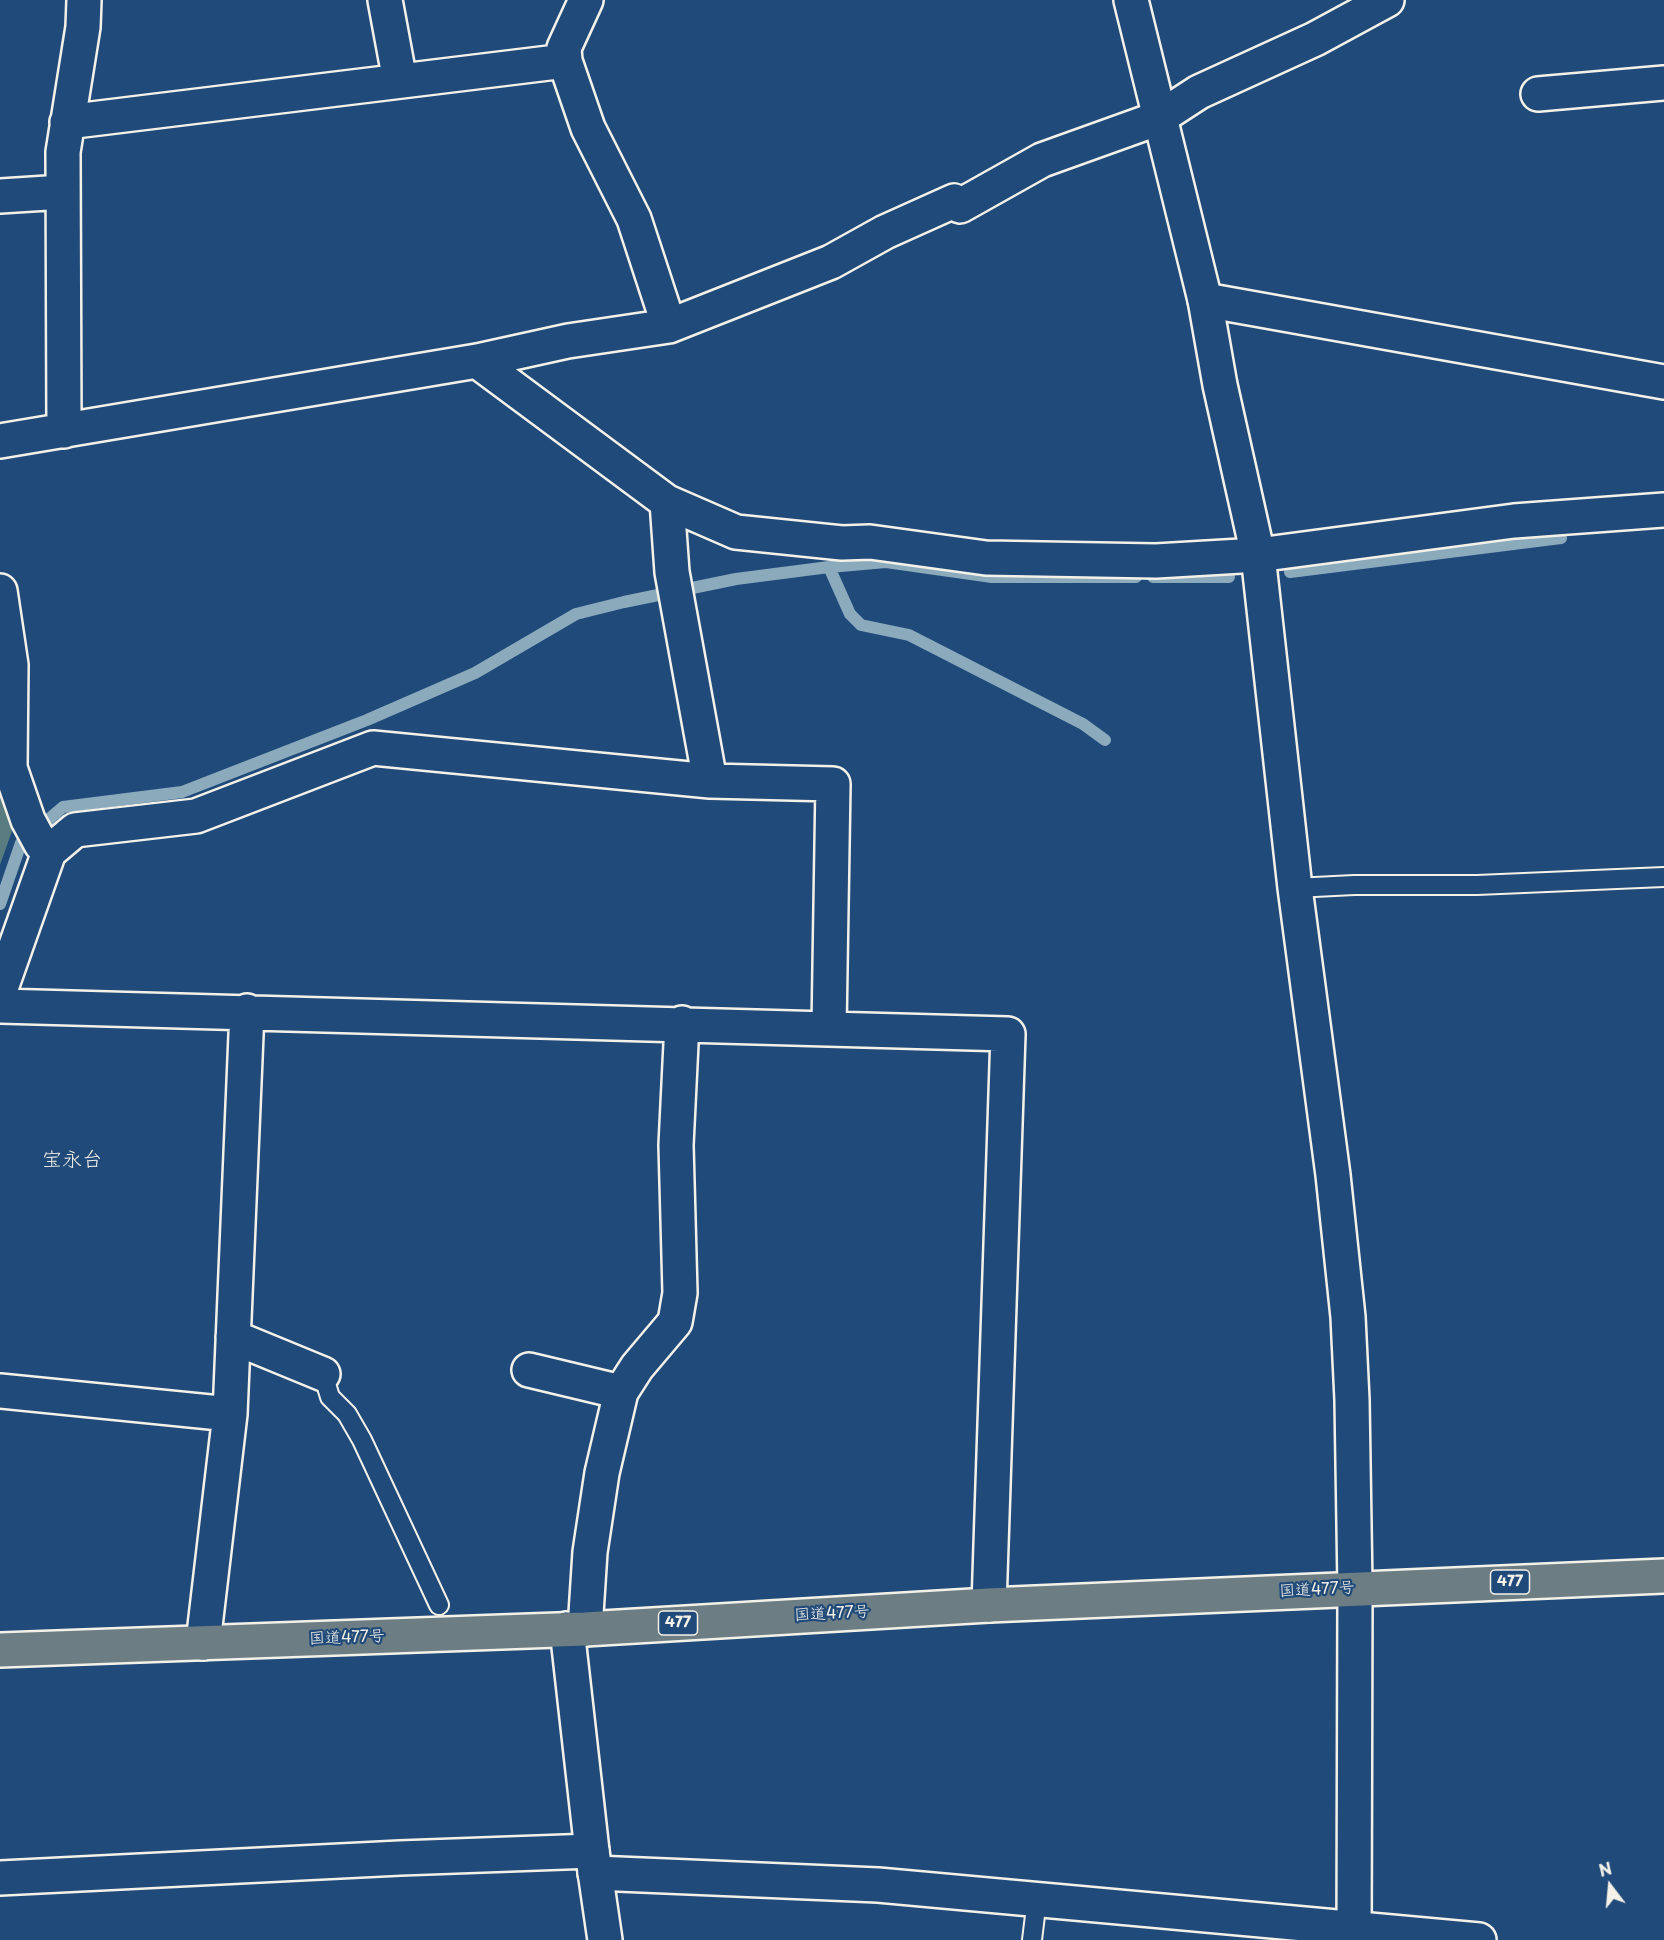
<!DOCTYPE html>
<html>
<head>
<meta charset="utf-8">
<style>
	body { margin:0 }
	#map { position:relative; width:1664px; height:1940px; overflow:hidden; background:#1f4a7a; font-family:"Playpen Sans",sans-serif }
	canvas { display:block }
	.north { position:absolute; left:1580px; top:1856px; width:60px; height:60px; -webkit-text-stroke:4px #1f4a7a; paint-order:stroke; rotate:344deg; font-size:16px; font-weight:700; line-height:24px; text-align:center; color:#f4f1e8 }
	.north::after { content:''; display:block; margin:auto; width:21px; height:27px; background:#f4f1e8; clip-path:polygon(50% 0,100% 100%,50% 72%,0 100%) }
</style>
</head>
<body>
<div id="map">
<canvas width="1664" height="1940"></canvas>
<div class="north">N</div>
</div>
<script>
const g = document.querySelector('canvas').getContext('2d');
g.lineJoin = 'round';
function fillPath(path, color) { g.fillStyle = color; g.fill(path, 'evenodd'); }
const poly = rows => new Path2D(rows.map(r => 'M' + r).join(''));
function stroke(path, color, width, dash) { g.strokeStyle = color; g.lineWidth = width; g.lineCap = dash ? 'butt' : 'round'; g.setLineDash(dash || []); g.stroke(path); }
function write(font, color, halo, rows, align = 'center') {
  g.font = font + ' "Playpen Sans","Klee One",sans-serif'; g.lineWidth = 4.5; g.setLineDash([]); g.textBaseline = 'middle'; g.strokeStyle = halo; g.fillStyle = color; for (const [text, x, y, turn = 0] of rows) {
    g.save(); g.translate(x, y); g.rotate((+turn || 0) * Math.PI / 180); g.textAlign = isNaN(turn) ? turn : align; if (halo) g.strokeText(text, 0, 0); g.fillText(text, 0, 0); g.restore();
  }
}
const green = poly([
	[0,782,19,827,12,831,0,865]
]);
const stream = poly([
	[829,567,886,562,992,577,1136,577],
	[1290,572,1561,538],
	[1153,577,1229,577],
	[0,904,21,843,63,807,182,792,367,720,475,673,576,614,624,602,736,579,829,567,850,614,861,625,909,635,1083,724,1105,740]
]);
const service = poly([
	[1295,888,1354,885,1477,885,1664,877],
	[323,1374,330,1397,347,1414,362,1440,439,1605],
	[1032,1940,1037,1899]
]);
const minor = poly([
	[385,0,400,81],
	[565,61,588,128,634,219,669,326],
	[1538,94,1664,83],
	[67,122,565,61,564,48,586,0],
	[0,196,63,192],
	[1205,300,1664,382],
	[477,361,667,502,736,532,842,543,870,542,986,558,1156,561,1258,555,1514,521,1664,510],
	[64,431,63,152,83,27,84,0],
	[0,441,477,361,568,341,669,326,831,262,885,232,954,201,960,206,1042,160,1159,118,1199,92,1315,39,1387,0],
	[667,502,672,572,710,781],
	[0,591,11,665,10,768,28,820,41,844,49,852],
	[0,991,49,852,75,830,196,816,373,748,710,781,833,784,829,1029],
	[0,1006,1008,1034,989,1605],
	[233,1337,323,1374],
	[529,1370,621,1392],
	[0,1391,230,1414,247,1011],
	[585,1629,590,1552,602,1473,621,1392,637,1367,675,1322,680,1293,676,1145,682,1023],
	[203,1643,230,1414],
	[595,1873,878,1885,1479,1940],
	[0,1878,400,1858,592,1851]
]);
const tertiary = poly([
	[1131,0,1205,300,1220,385,1258,555,1295,888,1333,1175,1348,1317,1352,1400,1355,1588,1354,1940],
	[567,1629,592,1851,605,1940]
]);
const trunk = poly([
	[0,1650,585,1629,989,1605,1664,1576]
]);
const shields = [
	[1510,1582,39],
	[678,1623,39]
];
const shieldNames = [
	["477",1510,1582],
	["477",678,1623]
];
const streetNames = [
	["国道477号",1317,1590,-3],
	["国道477号",832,1614,-3],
	["国道477号",347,1638,-2]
];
const quarterNames = [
	["宝永台",72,1160]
];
fillPath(green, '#597c81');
stroke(stream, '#8babbd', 12);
stroke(service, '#f4f1e8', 22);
stroke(minor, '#f4f1e8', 38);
stroke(tertiary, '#f4f1e8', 38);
stroke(trunk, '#f4f1e8', 38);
stroke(service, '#1f4a7a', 18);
stroke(minor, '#1f4a7a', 33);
stroke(tertiary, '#1f4a7a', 33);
stroke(trunk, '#6c7e84', 33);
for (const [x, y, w] of shields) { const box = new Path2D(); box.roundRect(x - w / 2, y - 12, w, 24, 4.5); g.fillStyle = '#1f4a7a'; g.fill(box); stroke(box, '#f4f1e8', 1.5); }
write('bold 15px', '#f4f1e8', null, shieldNames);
write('16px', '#f4f1e8', '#1f4a7a', streetNames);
write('20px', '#f4f1e8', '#1f4a7a', quarterNames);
</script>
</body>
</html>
